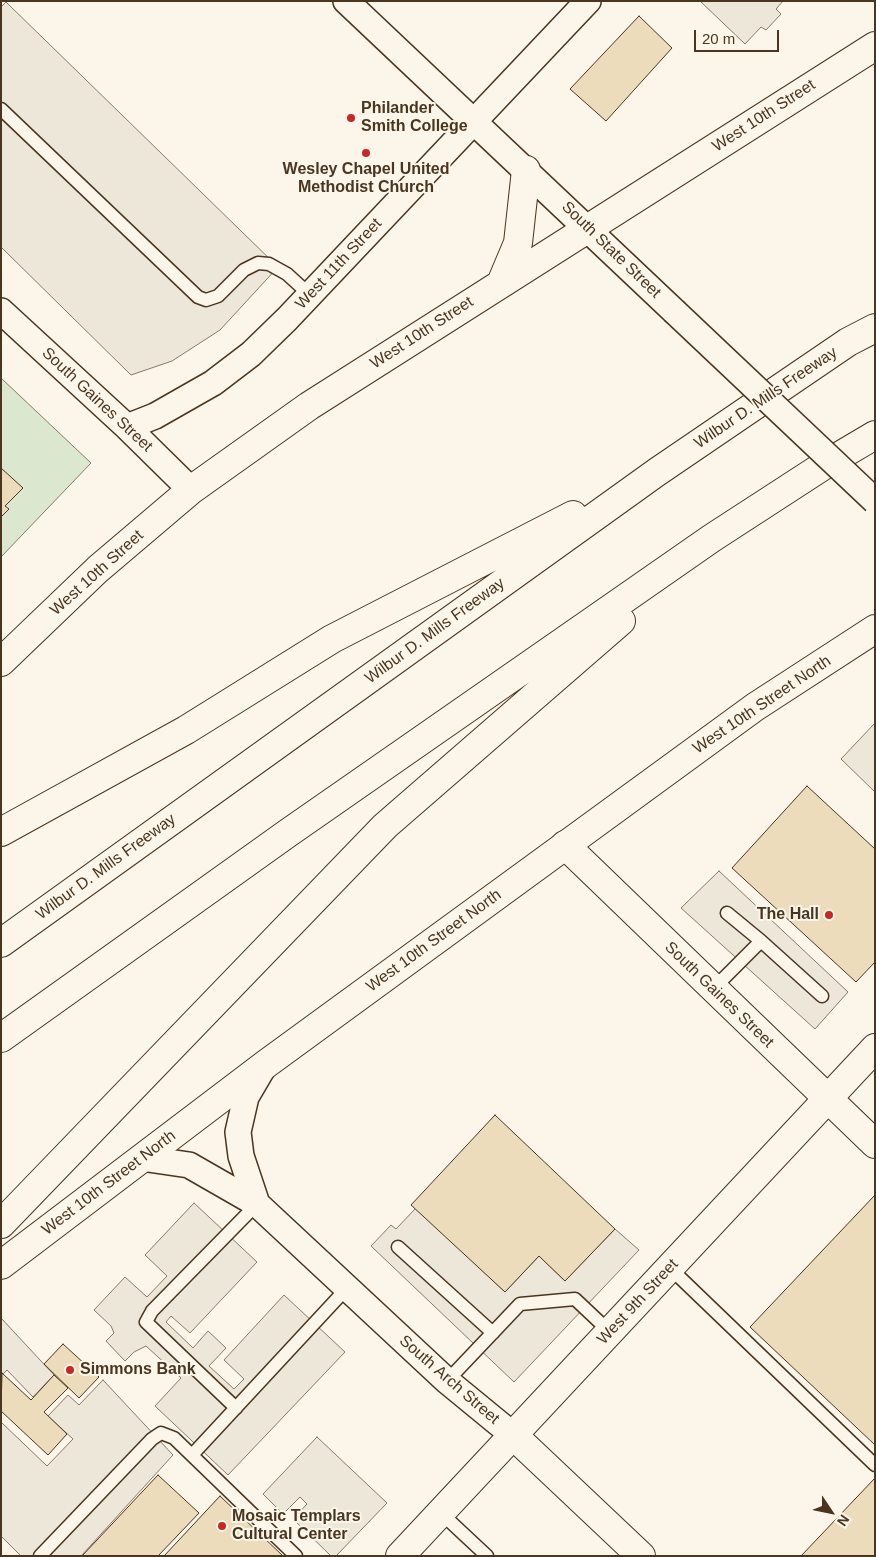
<!DOCTYPE html>
<html>
<head>
<meta charset="utf-8">
<style>
	body { margin:0 }
	#map { position:relative; width:876px; height:1557px; overflow:hidden; background:#fbf6e9; font-family:Arial,sans-serif }
	canvas { display:block }
	.frame { position:absolute; inset:0; border:2px solid #4a3520; pointer-events:none }
	.north { position:absolute; left:806px; top:1487px; width:50px; height:50px; -webkit-text-stroke:4px #fbf6e9; paint-order:stroke; rotate:124deg; font-size:14px; font-weight:700; line-height:20px; text-align:center; color:#4a3520 }
	.north::after { content:''; display:block; margin:auto; width:18px; height:22px; background:#4a3520; clip-path:polygon(50% 0,100% 100%,50% 72%,0 100%) }
	.scale { position:absolute; left:694px; top:30px; width:85px; height:22px; box-sizing:border-box; border:2px solid #4a3520; border-top:0; padding-left:6px; font-size:15px; line-height:18px; white-space:nowrap; color:#4a3520; -webkit-text-stroke:4px #fbf6e9; paint-order:stroke }
</style>
</head>
<body>
<div id="map">
<canvas width="876" height="1557"></canvas>
<div class="frame"></div>
<div class="north">N</div>
<div class="scale">20 m</div>
</div>
<script>
const g = document.querySelector('canvas').getContext('2d');
g.lineJoin = 'round';
function fillPath(path, color) { g.fillStyle = color; g.fill(path, 'evenodd'); }
const poly = rows => new Path2D(rows.map(r => 'M' + r).join(''));
function stroke(path, color, width, dash) { g.strokeStyle = color; g.lineWidth = width; g.lineCap = dash ? 'butt' : 'round'; g.setLineDash(dash || []); g.stroke(path); }
function write(font, color, halo, rows, align = 'center') {
  g.font = font + ' Arial,sans-serif'; g.lineWidth = 4; g.setLineDash([]); g.textBaseline = 'middle'; g.strokeStyle = halo; g.fillStyle = color; for (const [text, x, y, turn = 0] of rows) {
    g.save(); g.translate(x, y); g.rotate((+turn || 0) * Math.PI / 180); g.textAlign = isNaN(turn) ? turn : align; if (halo) g.strokeText(text, 0, 0); g.fillText(text, 0, 0); g.restore();
  }
}
const green = poly([
	[1,378,91,463,1,557,1,378]
]);
const parking = poly([
	[700,1,783,1,776,9,781,14,766,30,761,27,745,44,700,1],
	[6,2,278,267,220,330,172,361,131,375,1,247,1,7,6,2],
	[875,723,875,792,841,759,875,723],
	[719,871,848,992,815,1029,681,908,719,871],
	[194,1203,257,1262,190,1333,171,1316,166,1322,193,1348,208,1331,226,1348,209,1366,234,1389,244,1379,224,1360,284,1295,345,1352,228,1475,155,1406,181,1378,146,1346,134,1352,125,1361,106,1341,114,1333,111,1326,94,1310,125,1277,147,1297,167,1276,145,1255,194,1203],
	[416,1208,505,1292,539,1256,565,1281,615,1229,639,1250,514,1382,371,1246,391,1225,396,1229,416,1208],
	[1,1318,54,1375,33,1397,7,1370,1,1376,1,1318],
	[103,1380,173,1455,81,1556,21,1556,1,1536,1,1422,47,1466,73,1439,48,1416,68,1395,79,1405,103,1380],
	[317,1437,387,1503,336,1556,331,1556,293,1519,307,1504,300,1497,283,1514,263,1494,317,1437]
]);
const building = poly([
	[639,16,672,48,606,121,570,89,639,16],
	[1,468,23,488,5,506,9,509,1,517,1,468],
	[807,786,875,849,875,962,856,982,732,868,807,786],
	[495,1115,615,1229,565,1281,539,1256,505,1292,411,1205,495,1115],
	[875,1195,875,1445,750,1327,875,1195],
	[63,1344,99,1377,79,1398,44,1364,63,1344],
	[2,1373,31,1400,54,1375,68,1388,44,1412,67,1434,48,1455,1,1411,2,1373],
	[158,1475,199,1513,158,1556,82,1556,158,1475],
	[875,1478,875,1556,801,1556,875,1478],
	[220,1496,283,1556,164,1556,220,1496]
]);
const service = poly([
	[1,109,198,297,206,300,218,296,244,270,258,263,269,264,287,274,310,295],
	[727,913,761,941],
	[713,989,761,941,822,996],
	[398,1247,493,1333],
	[670,1268,875,1465],
	[447,1381,520,1304,575,1299,610,1332],
	[236,1408,146,1322,152,1311,257,1204],
	[192,1455,347,1288],
	[441,1513,487,1556],
	[40,1556,152,1439,161,1433,174,1438,296,1556]
]);
const minor = poly([
	[346,1,674,311],
	[1,311,127,427,191,490],
	[127,427,155,416,213,383,251,354,287,319,588,1],
	[141,1158,189,1165,257,1204,447,1381,514,1436],
	[257,1204,241,1156,238,1132,246,1097,263,1068]
]);
const tertiary = poly([
	[565,845,875,1144],
	[514,1436,641,1556]
]);
const secondary = poly([
	[502,281,518,243,526,170],
	[1,662,98,569,191,490,309,406,875,46],
	[1,1265,266,1064,755,707,875,629],
	[400,1556,875,1048]
]);
const motorway = poly([
	[1,832,186,730,332,639,573,515],
	[1,943,657,472,848,342,875,328],
	[1,1038,288,833,712,538,826,464,875,435],
	[1,1224,385,826,621,621]
]);
const minorBridge = poly([
	[674,311,875,501]
]);
const markers = [
	[351,118,5,"#c62828"],
	[366,153,5,"#c62828"],
	[829,915,5,"#c62828"],
	[70,1370,5,"#c62828"],
	[222,1526,5,"#c62828"]
];
const poiNames = [
	["Philander",361,109],
	["Smith College",361,127],
	["Wesley Chapel United",366,170,"center"],
	["Methodist Church",366,188,"center"],
	["The Hall",819,915,"right"],
	["Simmons Bank",80,1370],
	["Mosaic Templars",232,1517],
	["Cultural Center",232,1535]
];
const streetNames = [
	["West 10th Street",764,116,-33],
	["South State Street",611,250,44],
	["West 11th Street",339,264,-47],
	["West 10th Street",422,333,-33],
	["Wilbur D. Mills Freeway",766,398,-34],
	["South Gaines Street",97,400,43],
	["West 10th Street",97,573,-42],
	["Wilbur D. Mills Freeway",435,631,-36],
	["West 10th Street North",762,705,-34],
	["Wilbur D. Mills Freeway",106,867,-36],
	["West 10th Street North",434,941,-36],
	["South Gaines Street",719,995,44],
	["West 10th Street North",109,1183,-37],
	["West 9th Street",638,1302,-47],
	["South Arch Street",449,1380,41]
];
fillPath(green, '#dce7d0');
stroke(green, '#887966', 1);
fillPath(parking, '#ede7d9');
stroke(parking, '#887966', 1);
fillPath(building, '#ecdcbc');
stroke(building, '#4a3520', 1);
stroke(service, '#4a3520', 15);
stroke(minor, '#4a3520', 28);
stroke(tertiary, '#4a3520', 30);
stroke(secondary, '#4a3520', 30);
stroke(motorway, '#4a3520', 30);
stroke(service, '#fbf6e9', 12);
stroke(minor, '#fbf6e9', 25);
stroke(tertiary, '#fbf6e9', 28);
stroke(secondary, '#fbf6e9', 28);
stroke(motorway, '#fbf6e9', 28);
stroke(minorBridge, '#4a3520', 28, []);
stroke(minorBridge, '#fbf6e9', 25);
for (const [x, y, r, color] of markers) { const dot = new Path2D(); dot.arc(x, y, r, 0, 2 * Math.PI); g.fillStyle = color; g.fill(dot); stroke(dot, '#fbf6e9', 2); }
write('bold 16px', '#4a3520', '#fbf6e9', poiNames, 'left');
write('16px', '#4a3520', '#fbf6e9', streetNames);
</script>
</body>
</html>
